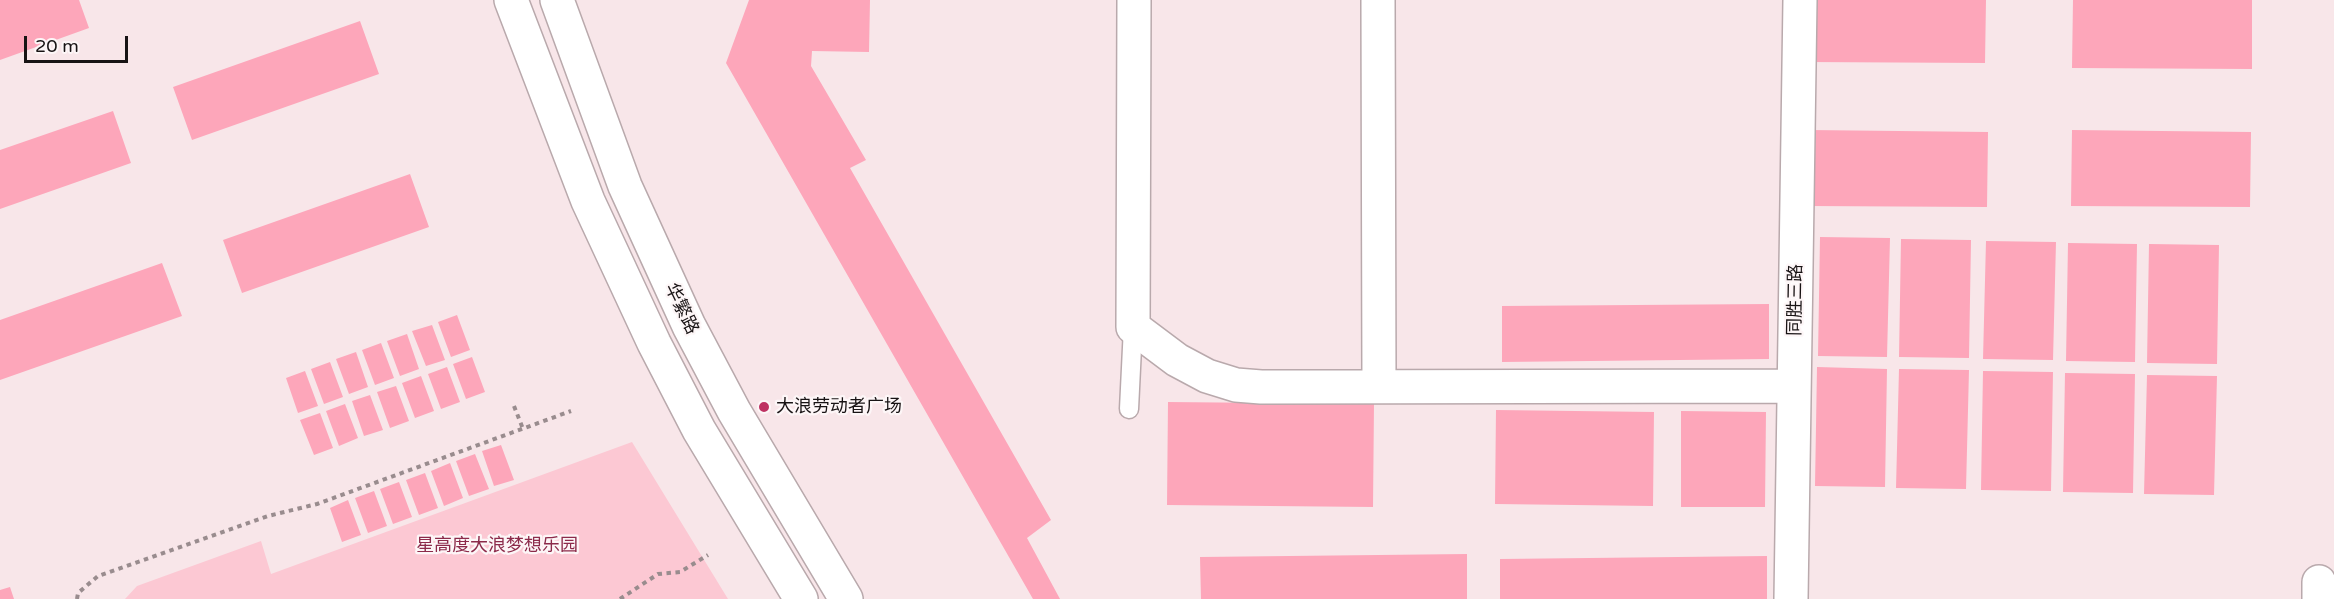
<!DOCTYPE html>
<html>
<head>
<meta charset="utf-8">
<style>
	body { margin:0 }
	#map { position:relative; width:2334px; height:599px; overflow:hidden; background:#f8e6e9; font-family:"Varela Round",sans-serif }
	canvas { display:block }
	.scale { position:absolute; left:24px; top:36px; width:104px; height:27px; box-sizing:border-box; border:3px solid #181314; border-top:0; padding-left:8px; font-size:18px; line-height:21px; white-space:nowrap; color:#181314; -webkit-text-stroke:4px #fdf6f7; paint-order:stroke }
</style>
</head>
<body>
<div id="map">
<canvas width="2334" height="599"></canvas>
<div class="scale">20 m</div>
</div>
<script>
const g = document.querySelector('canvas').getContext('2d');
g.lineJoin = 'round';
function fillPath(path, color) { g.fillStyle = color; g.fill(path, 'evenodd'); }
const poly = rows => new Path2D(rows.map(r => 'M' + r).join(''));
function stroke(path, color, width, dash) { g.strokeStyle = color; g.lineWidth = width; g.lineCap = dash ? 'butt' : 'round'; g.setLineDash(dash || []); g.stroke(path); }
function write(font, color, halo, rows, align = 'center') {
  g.font = font + ' "Varela Round","Noto Sans SC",sans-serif'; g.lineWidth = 4.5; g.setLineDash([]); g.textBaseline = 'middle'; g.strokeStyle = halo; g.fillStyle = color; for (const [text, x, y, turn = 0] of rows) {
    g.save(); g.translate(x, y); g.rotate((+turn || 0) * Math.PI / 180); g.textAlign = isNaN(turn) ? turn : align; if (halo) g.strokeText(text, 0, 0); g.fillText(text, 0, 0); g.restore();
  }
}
const green = poly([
	[632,442,728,599,125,599,137,586,261,541,271,574]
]);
const building = poly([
	[0,0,79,0,89,28,0,60],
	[749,0,870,0,869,52,812,51,811,66,866,160,850,168,1051,520,1027,538,1060,599,1033,599,726,63],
	[1807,0,1986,0,1985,63,1806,62],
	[2073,0,2252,0,2252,69,2072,68],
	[360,21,379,74,192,140,173,87],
	[113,111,131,163,0,209,0,150],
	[1809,130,1988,132,1987,207,1809,206],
	[2072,130,2251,132,2250,207,2071,206],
	[410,174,429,227,242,293,223,240],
	[1820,237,1890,238,1887,357,1818,356],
	[1901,239,1971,240,1969,358,1899,357],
	[1986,241,2056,242,2053,360,1983,359],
	[2068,243,2137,244,2135,362,2066,361],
	[2149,244,2219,245,2217,364,2147,363],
	[162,263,182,316,0,380,0,320],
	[1769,304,1769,359,1502,362,1502,306],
	[457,315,470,350,451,357,438,322],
	[432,325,445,360,426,366,412,331],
	[407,334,419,369,400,376,387,341],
	[381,343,394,378,375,385,362,350],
	[356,352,368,387,349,394,336,359],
	[472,357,485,392,466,399,453,364],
	[330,362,343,397,324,404,311,369],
	[447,367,460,402,441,409,428,374],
	[1817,367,1887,369,1885,487,1815,486],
	[1899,369,1969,370,1966,489,1896,488],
	[305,371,318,406,298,413,286,378],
	[1983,371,2053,372,2051,491,1981,490],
	[2065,373,2135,374,2133,493,2063,492],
	[2147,375,2217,376,2214,495,2144,494],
	[421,376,434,411,415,418,402,383],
	[396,386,409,421,390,428,377,392],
	[370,395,383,430,364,436,352,401],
	[1168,402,1374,404,1373,507,1167,505],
	[345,404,358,438,339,446,326,411],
	[1496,410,1654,412,1653,506,1495,504],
	[1681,411,1766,412,1765,507,1681,507],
	[320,413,333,448,314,455,300,420],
	[501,445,514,480,494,486,482,451],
	[475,454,489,489,469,496,456,461],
	[450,463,463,498,444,506,431,471],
	[425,473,438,508,419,515,406,480],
	[399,482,412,517,393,524,380,489],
	[374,491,387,526,368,533,355,498],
	[348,500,361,535,342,542,330,508],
	[1467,554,1467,599,1201,599,1200,557],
	[1767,556,1767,599,1500,599,1500,559],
	[10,587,14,599,0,599,0,590]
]);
const path = poly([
	[514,406,523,429],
	[77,599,78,593,98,576,268,516,317,504,571,411],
	[620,599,658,574,680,572,708,555]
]);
const lane = poly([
	[1129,409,1133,327]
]);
const street = poly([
	[1134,0,1133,327,1177,360,1207,376,1236,385,1261,387,1794,386],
	[1378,0,1379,387],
	[1791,599,1800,0]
]);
const secondary = poly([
	[511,0,588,201,654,343,699,430,801,599],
	[557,0,625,186,689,326,734,411,846,599],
	[2319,599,2319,582]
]);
const markers = [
	[764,407,6,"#be3162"]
];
const streetNames = [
	["同胜三路",1796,300,-89],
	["华繁路",681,309,64]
];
const poiNames = [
	["大浪劳动者广场",776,407]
];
const parkNames = [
	["星高度大浪梦想乐园",497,546]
];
fillPath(green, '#fcc8d3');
fillPath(building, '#fda6ba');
stroke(lane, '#b9a9ac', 21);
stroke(street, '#b9a9ac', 36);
stroke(secondary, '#b9a9ac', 36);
stroke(path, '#998c8e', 4, [4.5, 4.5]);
stroke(lane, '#fff', 18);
stroke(street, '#fff', 33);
stroke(secondary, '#fff', 33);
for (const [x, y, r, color] of markers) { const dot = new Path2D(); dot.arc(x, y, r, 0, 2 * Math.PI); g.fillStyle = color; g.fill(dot); stroke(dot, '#fdf6f7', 2); }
write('18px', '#181314', '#fdf6f7', streetNames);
write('18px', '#181314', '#fdf6f7', poiNames, 'left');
write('18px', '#8c2a4a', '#fdf6f7', parkNames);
</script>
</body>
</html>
